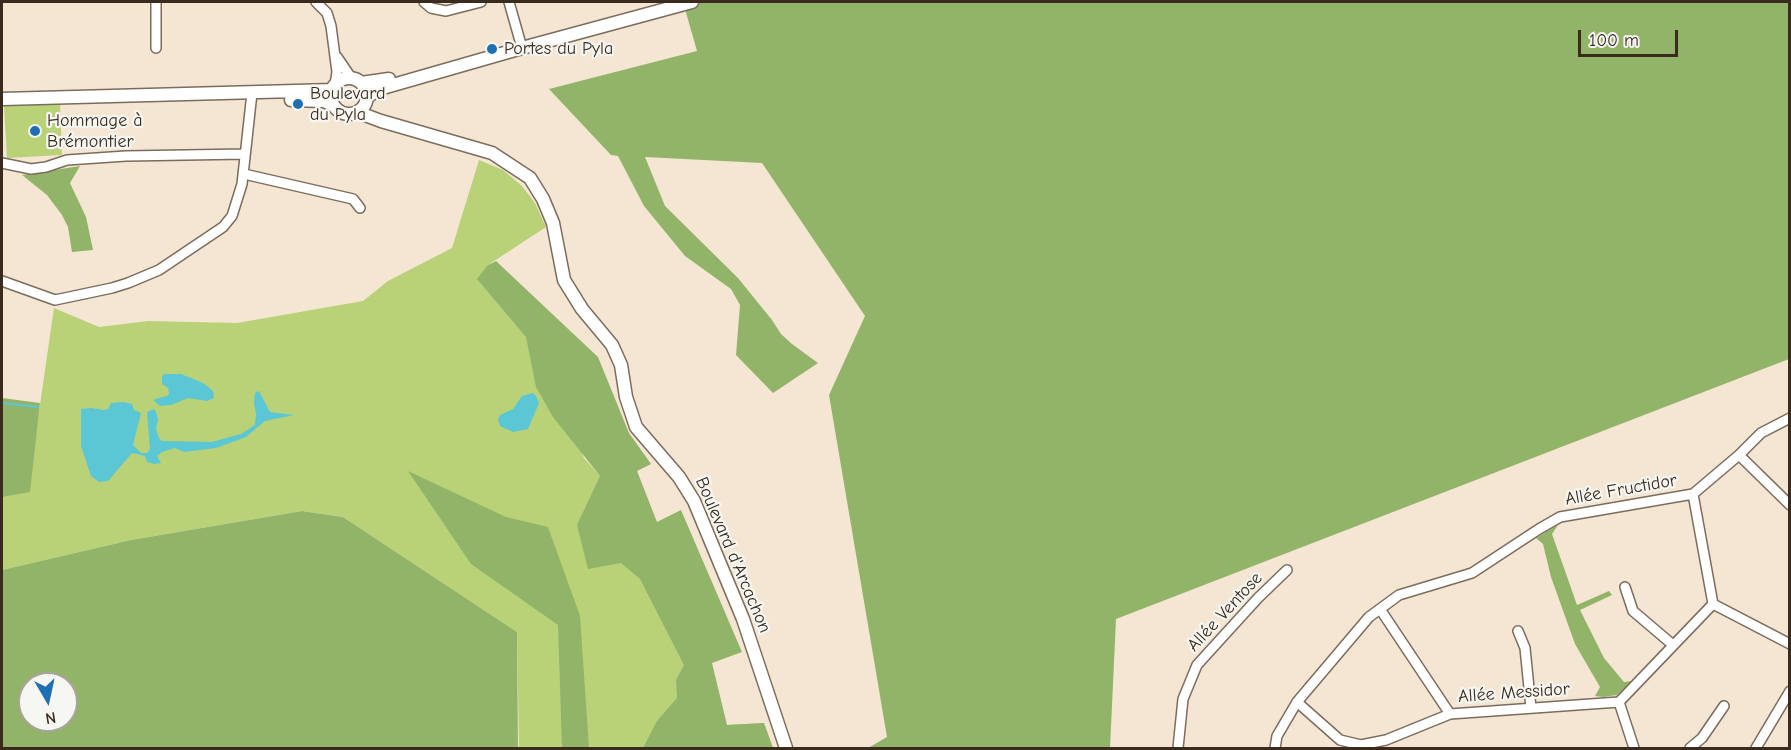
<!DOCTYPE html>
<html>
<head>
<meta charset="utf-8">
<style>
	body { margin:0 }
	#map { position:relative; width:1791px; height:750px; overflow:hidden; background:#f4e6d2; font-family:"Comic Neue",sans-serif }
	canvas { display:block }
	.frame { position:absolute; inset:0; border:3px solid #3b2a1e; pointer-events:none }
	.north { position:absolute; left:18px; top:672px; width:60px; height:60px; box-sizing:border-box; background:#f6f6f2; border:2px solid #aba49d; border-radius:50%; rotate:171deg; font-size:16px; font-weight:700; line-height:24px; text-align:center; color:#3b2a1e }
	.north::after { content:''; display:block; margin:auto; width:21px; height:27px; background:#1f6fb2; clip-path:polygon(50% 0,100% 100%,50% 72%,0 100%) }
	.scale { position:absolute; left:1578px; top:30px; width:100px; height:27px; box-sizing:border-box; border:3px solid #3b2a1e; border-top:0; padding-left:8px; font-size:18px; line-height:21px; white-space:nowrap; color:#3b2a1e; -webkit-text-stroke:4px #f6f6f2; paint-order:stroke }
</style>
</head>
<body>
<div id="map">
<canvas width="1791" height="750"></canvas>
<div class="frame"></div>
<div class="north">N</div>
<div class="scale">100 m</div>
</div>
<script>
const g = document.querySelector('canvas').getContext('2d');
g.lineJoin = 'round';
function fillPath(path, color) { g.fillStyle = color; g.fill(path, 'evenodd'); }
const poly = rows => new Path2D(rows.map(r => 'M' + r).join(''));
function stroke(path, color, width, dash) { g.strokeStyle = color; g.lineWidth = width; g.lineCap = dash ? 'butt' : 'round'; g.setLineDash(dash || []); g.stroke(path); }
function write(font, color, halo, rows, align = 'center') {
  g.font = font + ' "Comic Neue",sans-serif'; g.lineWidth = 4.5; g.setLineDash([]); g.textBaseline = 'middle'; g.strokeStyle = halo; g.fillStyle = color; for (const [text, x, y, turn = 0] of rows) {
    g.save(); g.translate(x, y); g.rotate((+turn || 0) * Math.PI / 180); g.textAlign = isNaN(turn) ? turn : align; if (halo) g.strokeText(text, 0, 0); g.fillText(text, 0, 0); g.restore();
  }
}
const green = poly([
	[60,104,62,155,7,158,4,106],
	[479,160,503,170,522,186,535,203,546,227,491,263,515,290,584,458,600,476,727,725,764,723,773,748,519,748,517,632,343,517,302,511,131,540,2,570,2,483,29,481,54,308,99,327,148,321,237,323,363,301,388,281,452,248]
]);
const forest = poly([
	[683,2,1789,2,1789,359,1116,619,1110,748,868,748,887,737,829,395,865,316,762,163,645,157,665,206,738,278,772,320,781,334,792,344,818,363,773,393,736,355,740,305,731,289,685,256,644,206,618,156,611,155,549,89,697,51],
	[80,166,70,183,86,217,93,250,72,252,68,227,62,215,47,195,22,175],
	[496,261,598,357,629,433,651,464,637,471,657,522,681,510,742,652,712,663,727,725,764,723,773,748,643,748,657,721,677,698,676,680,684,665,640,579,621,563,588,569,577,525,600,476,553,417,536,387,526,337,477,279,487,266],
	[2,398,40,403,30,492,2,497],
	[408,471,506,517,548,527,580,616,589,748,562,748,558,625,471,564],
	[302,511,343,517,517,632,518,748,2,748,2,570,131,540],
	[30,684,66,684,66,720,30,720],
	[1558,525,1552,534,1577,605,1609,591,1612,595,1580,610,1604,658,1624,682,1632,681,1617,695,1603,697,1595,696,1600,687,1575,644,1551,577,1543,544,1536,538]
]);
const water = poly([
	[164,374,181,374,203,383,213,391,214,398,207,401,188,398,171,405,160,406,154,401,155,399,167,396,169,394,168,388,162,384,162,377],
	[259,391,270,412,294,415,265,421,246,437,216,448,184,452,175,448,162,452,157,456,161,463,154,464,147,462,145,456,132,453,108,481,99,482,91,476,81,446,81,409,91,408,104,410,108,409,111,403,124,402,132,404,134,410,141,413,133,445,141,453,147,453,150,449,147,412,154,409,156,412,158,419,156,429,159,438,162,441,212,442,241,434,255,425,256,414,254,403,255,393],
	[533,393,536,396,539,403,528,429,513,432,500,426,498,419,500,415,513,409,522,396]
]);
const stream = poly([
	[2,403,38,407]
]);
const minor = poly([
	[316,2,327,13,331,26,337,72,335,85],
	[424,2,431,8,446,11,481,2],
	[509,2,522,48],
	[156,48,156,2],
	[337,57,352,79],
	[2,163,31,169,46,167,67,160,126,156,245,154],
	[244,174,353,199,360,208],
	[2,281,55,300,112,288,128,283,159,270,223,227,232,216,242,184,252,93],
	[1739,455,1790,505],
	[1693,494,1713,604,1790,644],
	[1625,587,1633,611,1673,645],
	[1380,609,1450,714],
	[1518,631,1525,648,1531,708],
	[1297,702,1340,740,1361,745,1386,740,1450,714,1619,702,1713,604],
	[1619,702,1634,748],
	[1178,748,1183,699,1197,665,1258,598,1287,570],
	[1275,748,1277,736,1297,702,1369,617,1399,595,1472,573,1539,529,1560,517,1693,494,1739,455,1761,433,1790,418],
	[1690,748,1702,738,1724,706],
	[1756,748,1790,691]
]);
const major = poly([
	'331 96a18 18 0 1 1 36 0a18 18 0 1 1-36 0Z',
	[361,83,389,79],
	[367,97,379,89,522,48,692,2],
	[2,99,332,90],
	[291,100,324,101,334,106],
	[357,112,381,121,492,153,530,178,543,199,553,223,564,280,582,309,612,345,621,365,626,397,636,427,679,477,694,501,743,619,786,748]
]);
const markers = [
	[492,49,6,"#1f6fb2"],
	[298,104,6,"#1f6fb2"],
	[35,131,6,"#1f6fb2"]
];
const poiNames = [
	["Portes du Pyla",504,49],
	["Boulevard",310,94],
	["du Pyla",310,115],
	["Hommage à",47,121],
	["Brémontier",47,142]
];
const streetNames = [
	["Allée Fructidor",1621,490,-10],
	["Boulevard d'Arcachon",733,555,67],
	["Allée Ventose",1225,612,-47],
	["Allée Messidor",1514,693,-4]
];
fillPath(green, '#b9d278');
fillPath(forest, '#92b468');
fillPath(water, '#5bc6d4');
stroke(stream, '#5bc6d4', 2);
stroke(minor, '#7c6c5d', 12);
stroke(major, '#7c6c5d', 15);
stroke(minor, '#fff', 9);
stroke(major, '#fff', 12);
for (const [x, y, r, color] of markers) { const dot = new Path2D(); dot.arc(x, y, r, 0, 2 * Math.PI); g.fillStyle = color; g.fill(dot); stroke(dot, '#f6f6f2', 2); }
write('18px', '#3b2a1e', '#f6f6f2', poiNames, 'left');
write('18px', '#3b2a1e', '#f6f6f2', streetNames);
</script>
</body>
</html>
